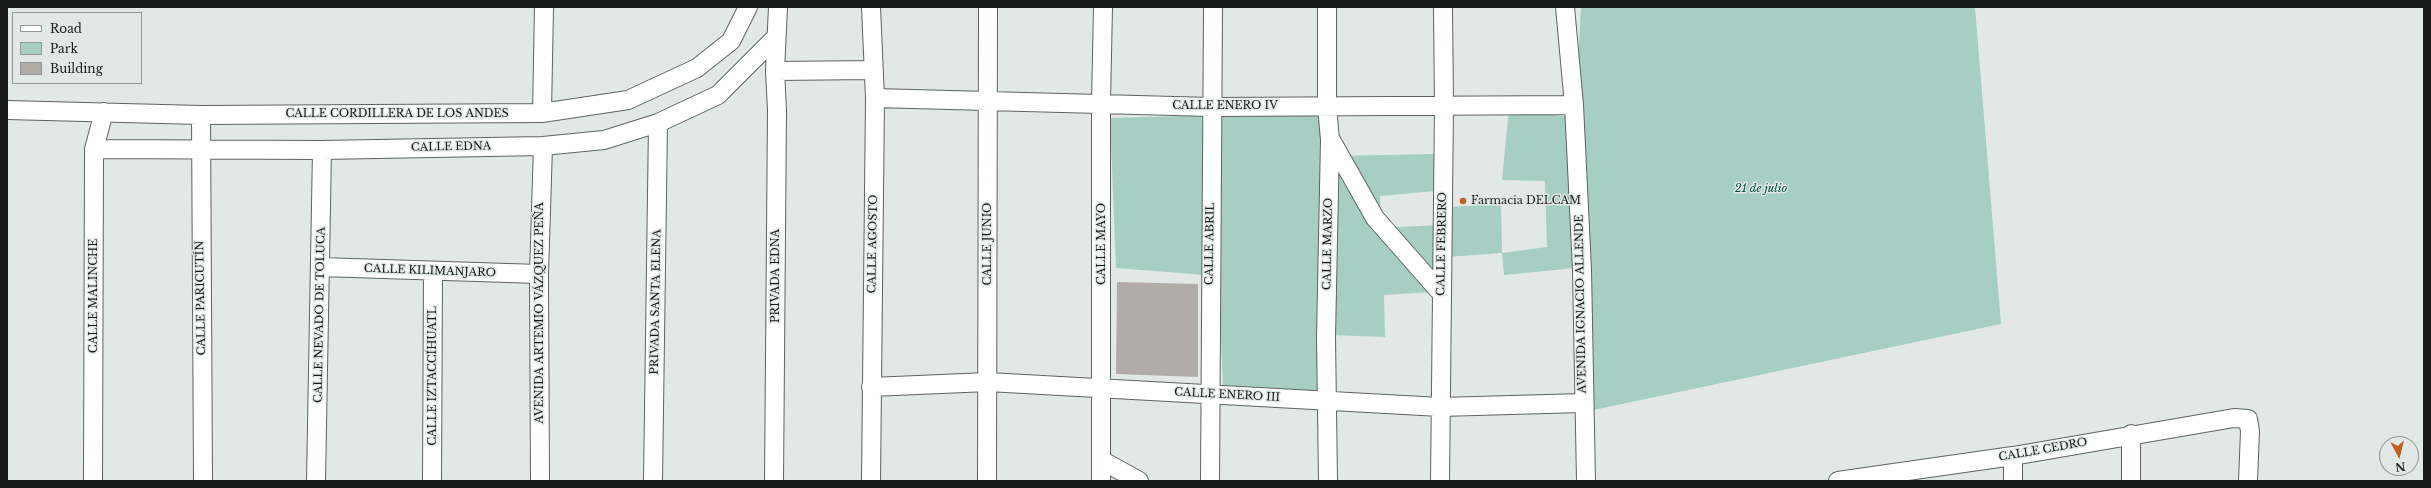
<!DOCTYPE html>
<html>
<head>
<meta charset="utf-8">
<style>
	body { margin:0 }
	#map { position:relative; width:2431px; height:488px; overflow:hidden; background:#e2e8e6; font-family:"Libre Baskerville",serif }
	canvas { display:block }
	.frame { position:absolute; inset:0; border:8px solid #191b1b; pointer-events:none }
	.legend { position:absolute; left:12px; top:12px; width:130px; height:72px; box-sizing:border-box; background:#e2e8e6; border:1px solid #929695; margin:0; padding:5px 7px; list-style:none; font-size:12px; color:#191b1b }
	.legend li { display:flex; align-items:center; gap:8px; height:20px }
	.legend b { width:20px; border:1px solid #929695 }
	.north { position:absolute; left:2379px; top:436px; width:40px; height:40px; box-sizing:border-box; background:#e2e8e6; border:1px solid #929695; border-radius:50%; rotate:173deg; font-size:11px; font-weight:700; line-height:16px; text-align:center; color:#191b1b }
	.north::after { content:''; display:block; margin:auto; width:14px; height:18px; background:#c15f22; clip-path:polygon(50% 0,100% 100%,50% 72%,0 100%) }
</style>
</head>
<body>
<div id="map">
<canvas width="2431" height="488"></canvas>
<div class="frame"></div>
<ul class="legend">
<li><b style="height:5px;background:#fff"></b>Road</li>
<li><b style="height:11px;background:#a6cec3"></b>Park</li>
<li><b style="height:11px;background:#b1aba9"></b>Building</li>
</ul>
<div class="north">N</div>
</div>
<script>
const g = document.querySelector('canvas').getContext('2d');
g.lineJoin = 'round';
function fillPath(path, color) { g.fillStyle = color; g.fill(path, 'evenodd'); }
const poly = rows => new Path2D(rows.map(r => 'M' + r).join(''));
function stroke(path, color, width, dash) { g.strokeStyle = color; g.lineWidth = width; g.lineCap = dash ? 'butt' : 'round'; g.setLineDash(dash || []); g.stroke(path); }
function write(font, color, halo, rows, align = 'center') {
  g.font = font + ' "Libre Baskerville",serif'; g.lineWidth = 3; g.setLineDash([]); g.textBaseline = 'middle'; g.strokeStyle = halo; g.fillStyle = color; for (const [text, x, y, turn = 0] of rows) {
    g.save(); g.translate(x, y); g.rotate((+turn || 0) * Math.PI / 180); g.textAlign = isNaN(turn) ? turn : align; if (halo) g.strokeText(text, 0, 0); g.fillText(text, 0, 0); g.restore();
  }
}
const green = poly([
	[1581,7,1975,7,2001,324,1584,412,1575,116],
	[1509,109,1568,117,1575,268,1504,275,1502,253,1446,257,1446,207,1501,204,1502,253,1547,247,1545,181,1502,180],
	[1322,112,1320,391,1223,385,1218,276,1116,268,1110,118],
	[1435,154,1435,191,1380,196,1381,228,1437,225,1432,292,1384,295,1385,337,1332,335,1334,156]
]);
const building = poly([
	[1117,282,1198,284,1198,377,1116,374]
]);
const street = poly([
	[871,7,875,98,871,481],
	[1327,7,1327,106,1330,140,1326,337,1328,481],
	[1565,7,1574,105,1582,270,1586,481],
	[775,71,873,70],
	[875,98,1212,107,1574,105],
	[7,110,201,115,542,113,628,100,697,68,731,41,748,7],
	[542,113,544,7],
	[201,115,203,481],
	[1331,140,1375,218,1441,293],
	[94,149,322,150,543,146,604,140,658,123,718,95,776,37],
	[321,267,539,274],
	[871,387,988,382,1440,407,1583,403],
	[2131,434,2131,481],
	[2013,456,2013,481],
	[1101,460,1139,481],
	[93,481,94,149,104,112],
	[316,481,322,150],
	[432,481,433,271],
	[540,481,539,274,543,146],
	[653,481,658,123],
	[774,481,777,110,775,71,778,7],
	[987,481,988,7],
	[1101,481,1101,103,1103,7],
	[1210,481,1213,7],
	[1440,481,1444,107,1443,7],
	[1838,481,2013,456,2234,418,2248,419,2250,431,2248,481]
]);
const markers = [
	[1463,201,4,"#c15f22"]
];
const streetNames = [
	["CALLE ENERO IV",1225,106],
	["CALLE CORDILLERA DE LOS ANDES",397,114],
	["CALLE EDNA",451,147,-1],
	["CALLE AGOSTO",873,244,-89],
	["CALLE JUNIO",988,244,-90],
	["CALLE MAYO",1102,244,-90],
	["CALLE ABRIL",1210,244,-89],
	["CALLE MARZO",1328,244,-89],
	["CALLE FEBRERO",1442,244,-89],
	["CALLE KILIMANJARO",430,271,2],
	["PRIVADA EDNA",776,276,-90],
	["CALLE MALINCHE",94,296,-90],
	["CALLE PARICUTÍN",201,298,-91],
	["PRIVADA SANTA ELENA",656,302,-89],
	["AVENIDA IGNACIO ALLENDE",1581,304,-91],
	["AVENIDA ARTEMIO VÁZQUEZ PEÑA",540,313,-90],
	["CALLE NEVADO DE TOLUCA",320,315,-89],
	["CALLE IZTACCÍHUATL",433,376,-90],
	["CALLE ENERO III",1227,395,3],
	["CALLE CEDRO",2043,450,-10]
];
const parkNames = [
	["21 de julio",1761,189]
];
const poiNames = [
	["Farmacia DELCAM",1471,201]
];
fillPath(green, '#a6cec3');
fillPath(building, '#b1aba9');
stroke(street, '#5d6361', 20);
stroke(street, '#fff', 18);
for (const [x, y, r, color] of markers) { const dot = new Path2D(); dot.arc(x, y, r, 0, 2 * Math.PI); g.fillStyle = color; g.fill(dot); stroke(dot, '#e2e8e6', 1.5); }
write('11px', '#191b1b', '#e2e8e6', streetNames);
write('italic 11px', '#004d40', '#e2e8e6', parkNames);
write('11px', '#191b1b', '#e2e8e6', poiNames, 'left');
</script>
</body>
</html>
